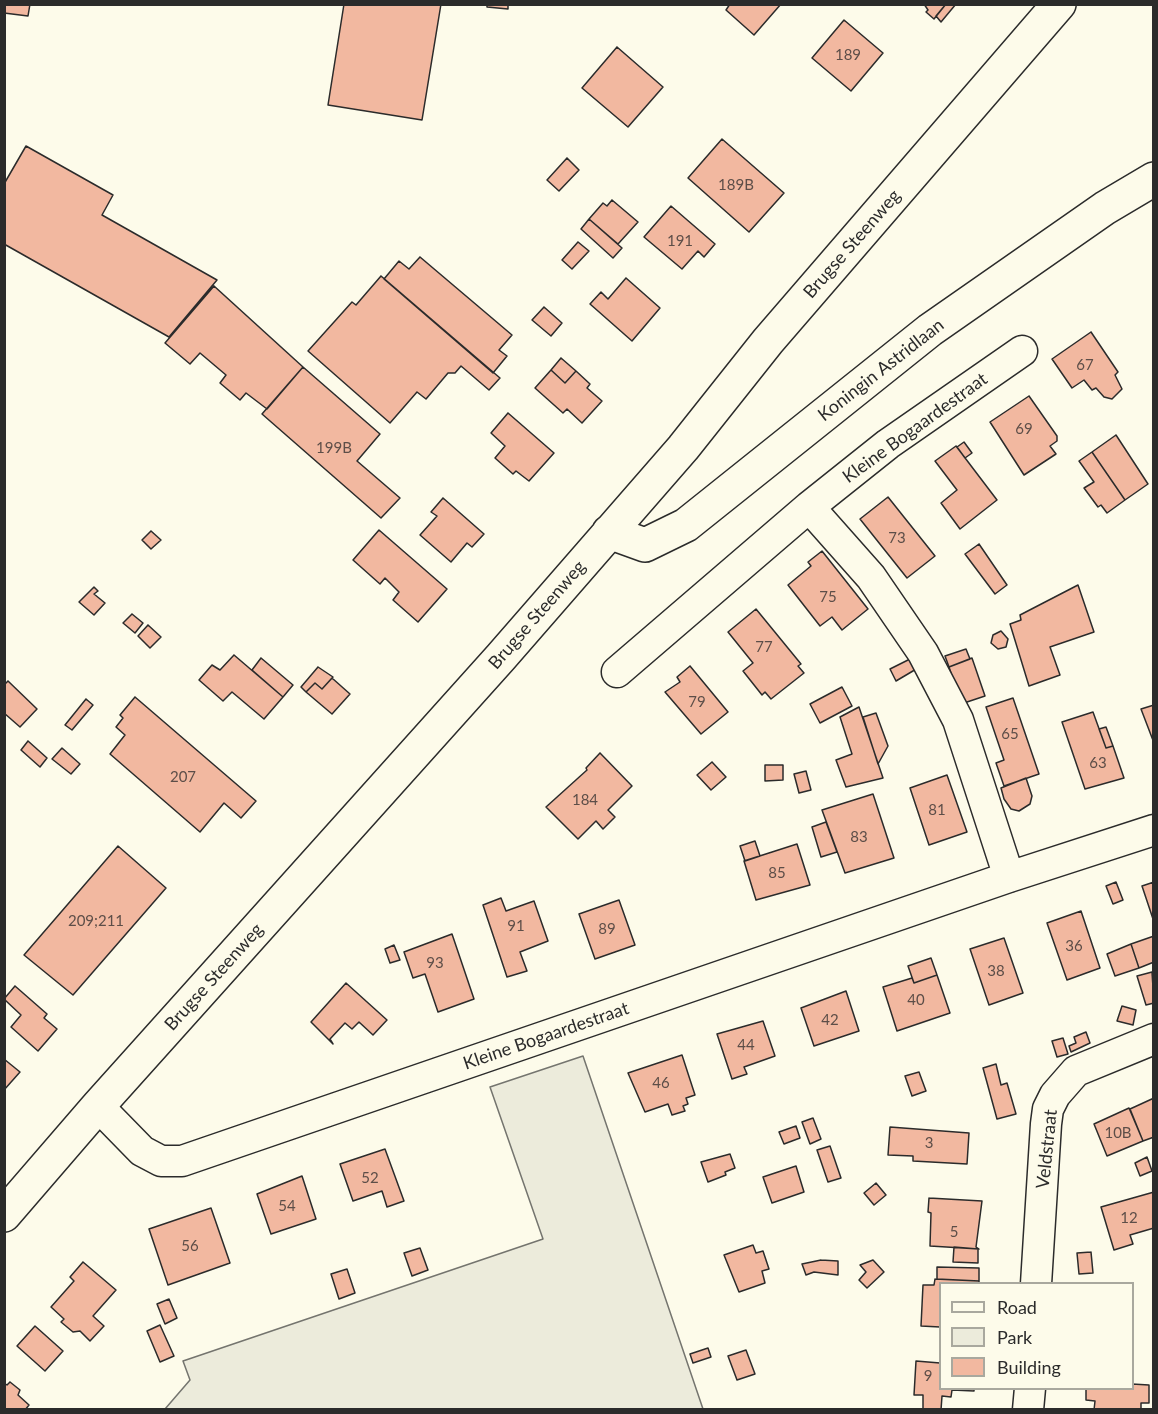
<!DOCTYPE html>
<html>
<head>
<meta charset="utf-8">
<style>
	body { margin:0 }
	#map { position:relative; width:1158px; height:1414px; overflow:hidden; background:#fdfbea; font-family:Lato,sans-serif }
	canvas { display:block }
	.frame { position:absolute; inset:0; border:6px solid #2b2b2b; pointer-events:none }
	.legend { position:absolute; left:939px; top:1282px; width:195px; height:108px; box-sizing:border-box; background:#fdfbea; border:2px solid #a9a89e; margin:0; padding:8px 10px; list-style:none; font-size:18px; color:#2b2b2b }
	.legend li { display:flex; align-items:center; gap:12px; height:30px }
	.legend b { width:30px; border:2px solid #a9a89e }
</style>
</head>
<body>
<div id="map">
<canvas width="1158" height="1414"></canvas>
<div class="frame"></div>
<ul class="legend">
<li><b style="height:8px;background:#fdfbea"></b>Road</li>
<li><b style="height:16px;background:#ecebdb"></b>Park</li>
<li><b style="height:16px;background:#f2b8a0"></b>Building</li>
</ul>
</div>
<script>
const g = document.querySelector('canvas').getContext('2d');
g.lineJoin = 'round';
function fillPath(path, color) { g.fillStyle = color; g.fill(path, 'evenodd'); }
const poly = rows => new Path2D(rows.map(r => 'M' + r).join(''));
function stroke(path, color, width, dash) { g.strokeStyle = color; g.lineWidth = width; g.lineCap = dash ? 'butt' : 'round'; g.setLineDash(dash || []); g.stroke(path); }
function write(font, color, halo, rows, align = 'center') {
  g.font = font + ' Lato,sans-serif'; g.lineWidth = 4.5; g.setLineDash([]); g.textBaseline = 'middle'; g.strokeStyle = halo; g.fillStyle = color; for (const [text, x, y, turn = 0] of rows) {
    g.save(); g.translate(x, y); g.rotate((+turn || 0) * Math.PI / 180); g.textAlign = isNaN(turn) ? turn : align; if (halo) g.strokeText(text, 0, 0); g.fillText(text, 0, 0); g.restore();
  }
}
const green = poly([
	[583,1056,703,1409,165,1409,190,1380,183,1361,543,1239,490,1087,583,1056]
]);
const building = poly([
	[5,4,30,4,28,16,4,13,5,4],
	[344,4,441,4,422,120,328,105,344,4],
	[487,4,508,4,508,9,487,7,487,4],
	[781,4,754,35,726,10,730,4,781,4],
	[924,4,946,4,934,19,926,12,928,10,924,4],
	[946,4,956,4,941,22,936,16,946,4],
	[844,20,883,53,851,91,812,58,844,20],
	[617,47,663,87,628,127,582,88,617,47],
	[722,139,784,193,749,232,688,178,722,139],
	[26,146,113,195,102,215,217,280,169,337,4,244,4,184,26,146],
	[567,158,579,170,559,191,547,180,567,158],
	[612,200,638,222,618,244,589,219,603,203,607,206,612,200],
	[671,206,715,244,704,257,698,251,682,269,644,237,671,206],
	[589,219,622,248,613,258,581,229,589,219],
	[578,242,589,251,572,269,562,260,578,242],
	[420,257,512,335,499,350,507,356,493,373,384,279,399,261,409,269,420,257],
	[381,276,500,378,489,390,461,366,455,373,448,373,426,399,417,392,390,423,308,351,352,302,356,305,381,276],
	[626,278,660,308,632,341,590,304,601,292,608,299,626,278],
	[214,286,303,367,267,409,246,393,240,400,220,383,226,375,200,353,190,364,165,343,214,286],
	[544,307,562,323,551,336,532,320,544,307],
	[1091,332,1118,372,1115,375,1122,389,1112,399,1104,397,1096,388,1092,390,1084,380,1072,388,1052,359,1091,332],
	[561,358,576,371,565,383,551,370,561,358],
	[303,367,380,434,357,461,400,498,381,518,262,414,303,367],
	[551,370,565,383,576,371,590,384,587,388,602,401,582,423,567,409,563,413,535,388,551,370],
	[1029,396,1057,436,1057,441,1050,446,1056,454,1024,475,990,422,1029,396],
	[508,413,554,453,529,481,516,471,513,474,495,458,505,446,491,433,508,413],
	[1116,435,1148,484,1125,500,1092,452,1116,435],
	[964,442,972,453,965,458,957,447,964,442],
	[956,446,997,500,960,529,941,503,957,490,935,461,956,446],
	[1092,452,1125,500,1107,513,1101,505,1098,507,1084,488,1094,482,1079,461,1092,452],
	[888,497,935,556,907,578,860,519,888,497],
	[443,498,484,534,472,547,467,543,451,562,420,535,437,516,431,512,443,498],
	[379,530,447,589,418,622,393,600,399,592,385,578,380,584,353,560,379,530],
	[151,531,161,540,151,549,142,540,151,531],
	[979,544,1007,585,995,594,965,554,979,544],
	[822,551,868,609,842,630,832,617,820,626,788,585,811,566,808,562,822,551],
	[1078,585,1094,632,1050,647,1060,675,1029,686,1010,624,1021,620,1020,615,1078,585],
	[94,587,98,591,94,594,105,603,94,615,79,602,94,587],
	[756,609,801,664,798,666,804,673,771,699,765,692,762,695,743,671,753,663,728,632,756,609],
	[132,614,143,623,135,633,123,623,132,614],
	[148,625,161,637,150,648,138,636,148,625],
	[1001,631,1008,639,1006,647,998,649,991,643,993,635,1001,631],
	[966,649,970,659,949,667,945,656,966,649],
	[234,655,283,697,264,719,232,692,223,701,199,680,212,665,220,670,234,655],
	[261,658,293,685,283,697,252,670,261,658],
	[912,658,918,668,896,681,890,669,912,658],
	[972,658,985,696,961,704,949,667,972,658],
	[690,666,728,712,701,734,665,692,680,682,677,677,690,666],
	[318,667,333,677,322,689,315,683,306,692,301,687,318,667],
	[332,678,350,694,332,714,306,692,315,683,322,689,332,678],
	[8,681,37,709,20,727,4,713,4,685,8,681],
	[842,687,852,706,820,723,810,704,842,687],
	[135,697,256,801,241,818,224,803,200,832,110,754,125,735,116,727,123,718,120,715,135,697],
	[1013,698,1039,774,1004,786,996,763,1004,760,986,707,1013,698],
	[86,699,93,705,72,730,65,725,86,699],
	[1154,705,1154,743,1141,709,1154,705],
	[859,707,883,778,846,787,836,760,852,754,840,717,859,707],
	[1093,712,1106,748,1113,746,1124,778,1085,789,1062,722,1093,712],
	[876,713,888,746,878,764,863,717,876,713],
	[1106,727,1113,746,1106,748,1099,729,1106,727],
	[28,741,47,758,40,767,21,750,28,741],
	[62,748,80,764,71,774,52,759,62,748],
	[600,753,632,786,608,810,615,817,603,829,596,821,578,839,546,807,587,770,586,768,600,753],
	[712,762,726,777,711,790,697,775,712,762],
	[765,765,783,765,783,780,765,781,765,765],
	[806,771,811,790,799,793,794,774,806,771],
	[947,775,967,832,929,845,910,788,947,775],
	[1026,778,1032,796,1030,804,1019,811,1011,809,1004,799,1001,788,1026,778],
	[873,794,894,858,845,873,822,810,873,794],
	[826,822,837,852,821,857,812,827,826,822],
	[755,841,760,856,745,861,740,846,755,841],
	[797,844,810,885,756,900,744,861,797,844],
	[118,846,166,888,73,995,24,955,118,846],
	[1116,882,1123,900,1113,904,1106,886,1116,882],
	[1154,882,1154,922,1142,886,1154,882],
	[501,898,506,911,534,901,548,941,520,952,527,971,507,977,483,905,501,898],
	[619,900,635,945,595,959,579,914,619,900],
	[1081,911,1100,968,1067,980,1047,923,1081,911],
	[452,934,474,999,438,1012,425,974,413,978,404,952,452,934],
	[1154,936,1154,962,1139,968,1131,944,1154,936],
	[1004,938,1023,993,989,1005,970,949,1004,938],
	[1131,944,1139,968,1115,976,1107,954,1131,944],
	[394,945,400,960,390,963,385,949,394,945],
	[931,958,937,975,914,983,908,966,931,958],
	[1152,972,1154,1003,1146,1005,1137,976,1152,972],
	[937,975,950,1013,897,1031,883,987,912,978,914,983,937,975],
	[346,983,387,1020,373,1035,359,1022,352,1029,345,1023,330,1039,333,1044,311,1022,346,983],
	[15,986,47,1014,44,1018,57,1029,38,1051,11,1027,21,1015,4,999,15,986],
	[846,991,859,1031,814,1046,801,1008,846,991],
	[1122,1006,1136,1010,1133,1025,1117,1021,1122,1006],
	[763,1021,775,1056,744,1067,747,1074,732,1079,717,1034,763,1021],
	[1086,1032,1090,1043,1071,1052,1069,1046,1076,1043,1074,1037,1086,1032],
	[1063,1038,1068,1054,1057,1057,1052,1041,1063,1038],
	[682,1055,695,1095,686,1098,688,1104,683,1106,685,1111,672,1115,668,1104,645,1112,628,1073,682,1055],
	[4,1059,20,1072,4,1090,4,1059],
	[996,1064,1001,1085,1007,1083,1016,1114,997,1119,983,1068,996,1064],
	[919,1072,926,1091,912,1096,905,1076,919,1072],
	[1154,1098,1154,1137,1143,1141,1130,1109,1154,1098],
	[1129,1108,1143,1141,1107,1156,1094,1124,1129,1108],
	[813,1118,821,1139,810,1144,802,1122,813,1118],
	[796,1126,800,1138,784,1144,779,1132,796,1126],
	[890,1127,969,1133,967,1164,913,1161,913,1156,888,1155,890,1127],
	[830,1146,841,1178,828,1182,817,1150,830,1146],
	[385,1149,404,1201,387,1207,382,1191,353,1201,340,1164,385,1149],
	[730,1154,735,1168,725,1172,726,1175,708,1182,701,1162,730,1154],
	[1147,1157,1152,1171,1140,1176,1135,1163,1147,1157],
	[796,1166,804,1192,772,1203,763,1177,796,1166],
	[302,1176,316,1219,271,1234,257,1194,302,1176],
	[876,1183,886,1195,874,1205,864,1193,876,1183],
	[1154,1192,1154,1228,1130,1235,1133,1244,1114,1250,1101,1207,1154,1192],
	[929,1198,982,1201,976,1247,979,1249,930,1246,931,1213,928,1212,929,1198],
	[211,1208,230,1263,168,1285,149,1229,211,1208],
	[753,1245,756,1253,763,1251,769,1269,762,1271,765,1283,739,1292,724,1255,753,1245],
	[954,1247,978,1249,978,1263,953,1262,954,1247],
	[420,1248,428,1270,412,1276,404,1253,420,1248],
	[1091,1252,1093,1273,1079,1274,1077,1253,1091,1252],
	[821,1260,838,1261,838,1275,814,1272,806,1275,802,1264,821,1260],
	[873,1260,884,1272,867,1288,859,1280,866,1272,860,1265,873,1260],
	[83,1262,116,1290,93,1316,104,1326,90,1341,80,1331,73,1332,61,1322,64,1319,51,1307,74,1281,70,1277,83,1262],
	[937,1267,979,1268,979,1281,937,1279,937,1267],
	[347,1269,355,1293,339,1299,331,1274,347,1269],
	[935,1279,979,1281,979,1284,940,1284,940,1327,921,1326,923,1285,934,1285,935,1279],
	[169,1299,177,1318,165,1324,157,1304,169,1299],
	[160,1325,174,1356,160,1362,147,1331,160,1325],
	[35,1326,63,1351,45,1371,17,1346,35,1326],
	[708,1348,711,1357,693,1363,690,1354,708,1348],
	[746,1350,755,1374,737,1380,728,1356,746,1350],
	[916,1361,940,1363,940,1388,974,1388,974,1391,952,1390,951,1397,942,1396,941,1410,923,1410,923,1395,914,1395,916,1361],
	[10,1382,20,1390,18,1395,29,1405,25,1410,4,1410,4,1383,7,1385,10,1382],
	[1132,1384,1149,1385,1149,1403,1141,1403,1141,1410,1094,1410,1095,1401,1086,1400,1086,1388,1132,1388,1132,1384]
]);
const minor = poly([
	[617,672,809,507],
	[1009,877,958,720,923,653,871,577,809,507,888,444,1022,351],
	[98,1106,142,1151,161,1161,182,1161,1009,877,1154,830],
	[1036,1284,1046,1124,1048,1109,1055,1095,1076,1071,1154,1039],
	[1028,1410,1030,1388]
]);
const major = poly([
	[609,532,645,545,686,525,930,330,1105,208,1154,179],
	[4,1215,98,1106,501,657,683,448,768,341,1059,4]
]);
const numberNames = [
	["189",848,55],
	["189B",736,185],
	["191",680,241],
	["67",1085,365],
	["69",1024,429],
	["199B",334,448],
	["73",897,538],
	["75",828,597],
	["77",764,647],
	["79",697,702],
	["65",1010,734],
	["63",1098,763],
	["207",183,777],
	["184",585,800],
	["81",937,810],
	["83",859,837],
	["85",777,873],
	["209;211",96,921],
	["91",516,926],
	["89",607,929],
	["36",1074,946],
	["93",435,963],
	["38",996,971],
	["40",916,1000],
	["42",830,1020],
	["44",746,1045],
	["46",661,1083],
	["10B",1118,1133],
	["3",929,1143],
	["52",370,1178],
	["54",287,1206],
	["12",1129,1218],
	["5",954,1232],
	["56",190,1246],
	["9",928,1376]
];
const streetNames = [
	["Brugse Steenweg",852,244,-49],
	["Koningin Astridlaan",881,370,-38],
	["Kleine Bogaardestraat",915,428,-36],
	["Brugse Steenweg",537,615,-49],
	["Brugse Steenweg",214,977,-48],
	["Kleine Bogaardestraat",546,1036,-19],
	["Veldstraat",1047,1149,-84]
];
fillPath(green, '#ecebdb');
stroke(green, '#74746e', 1.5);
fillPath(building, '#f2b8a0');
stroke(building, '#2b2b2b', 1.5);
stroke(minor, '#2b2b2b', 33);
stroke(major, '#2b2b2b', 36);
stroke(minor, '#fdfbea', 30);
stroke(major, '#fdfbea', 33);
write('15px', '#5d4e48', null, numberNames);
write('18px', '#2b2b2b', '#fdfbea', streetNames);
</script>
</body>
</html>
